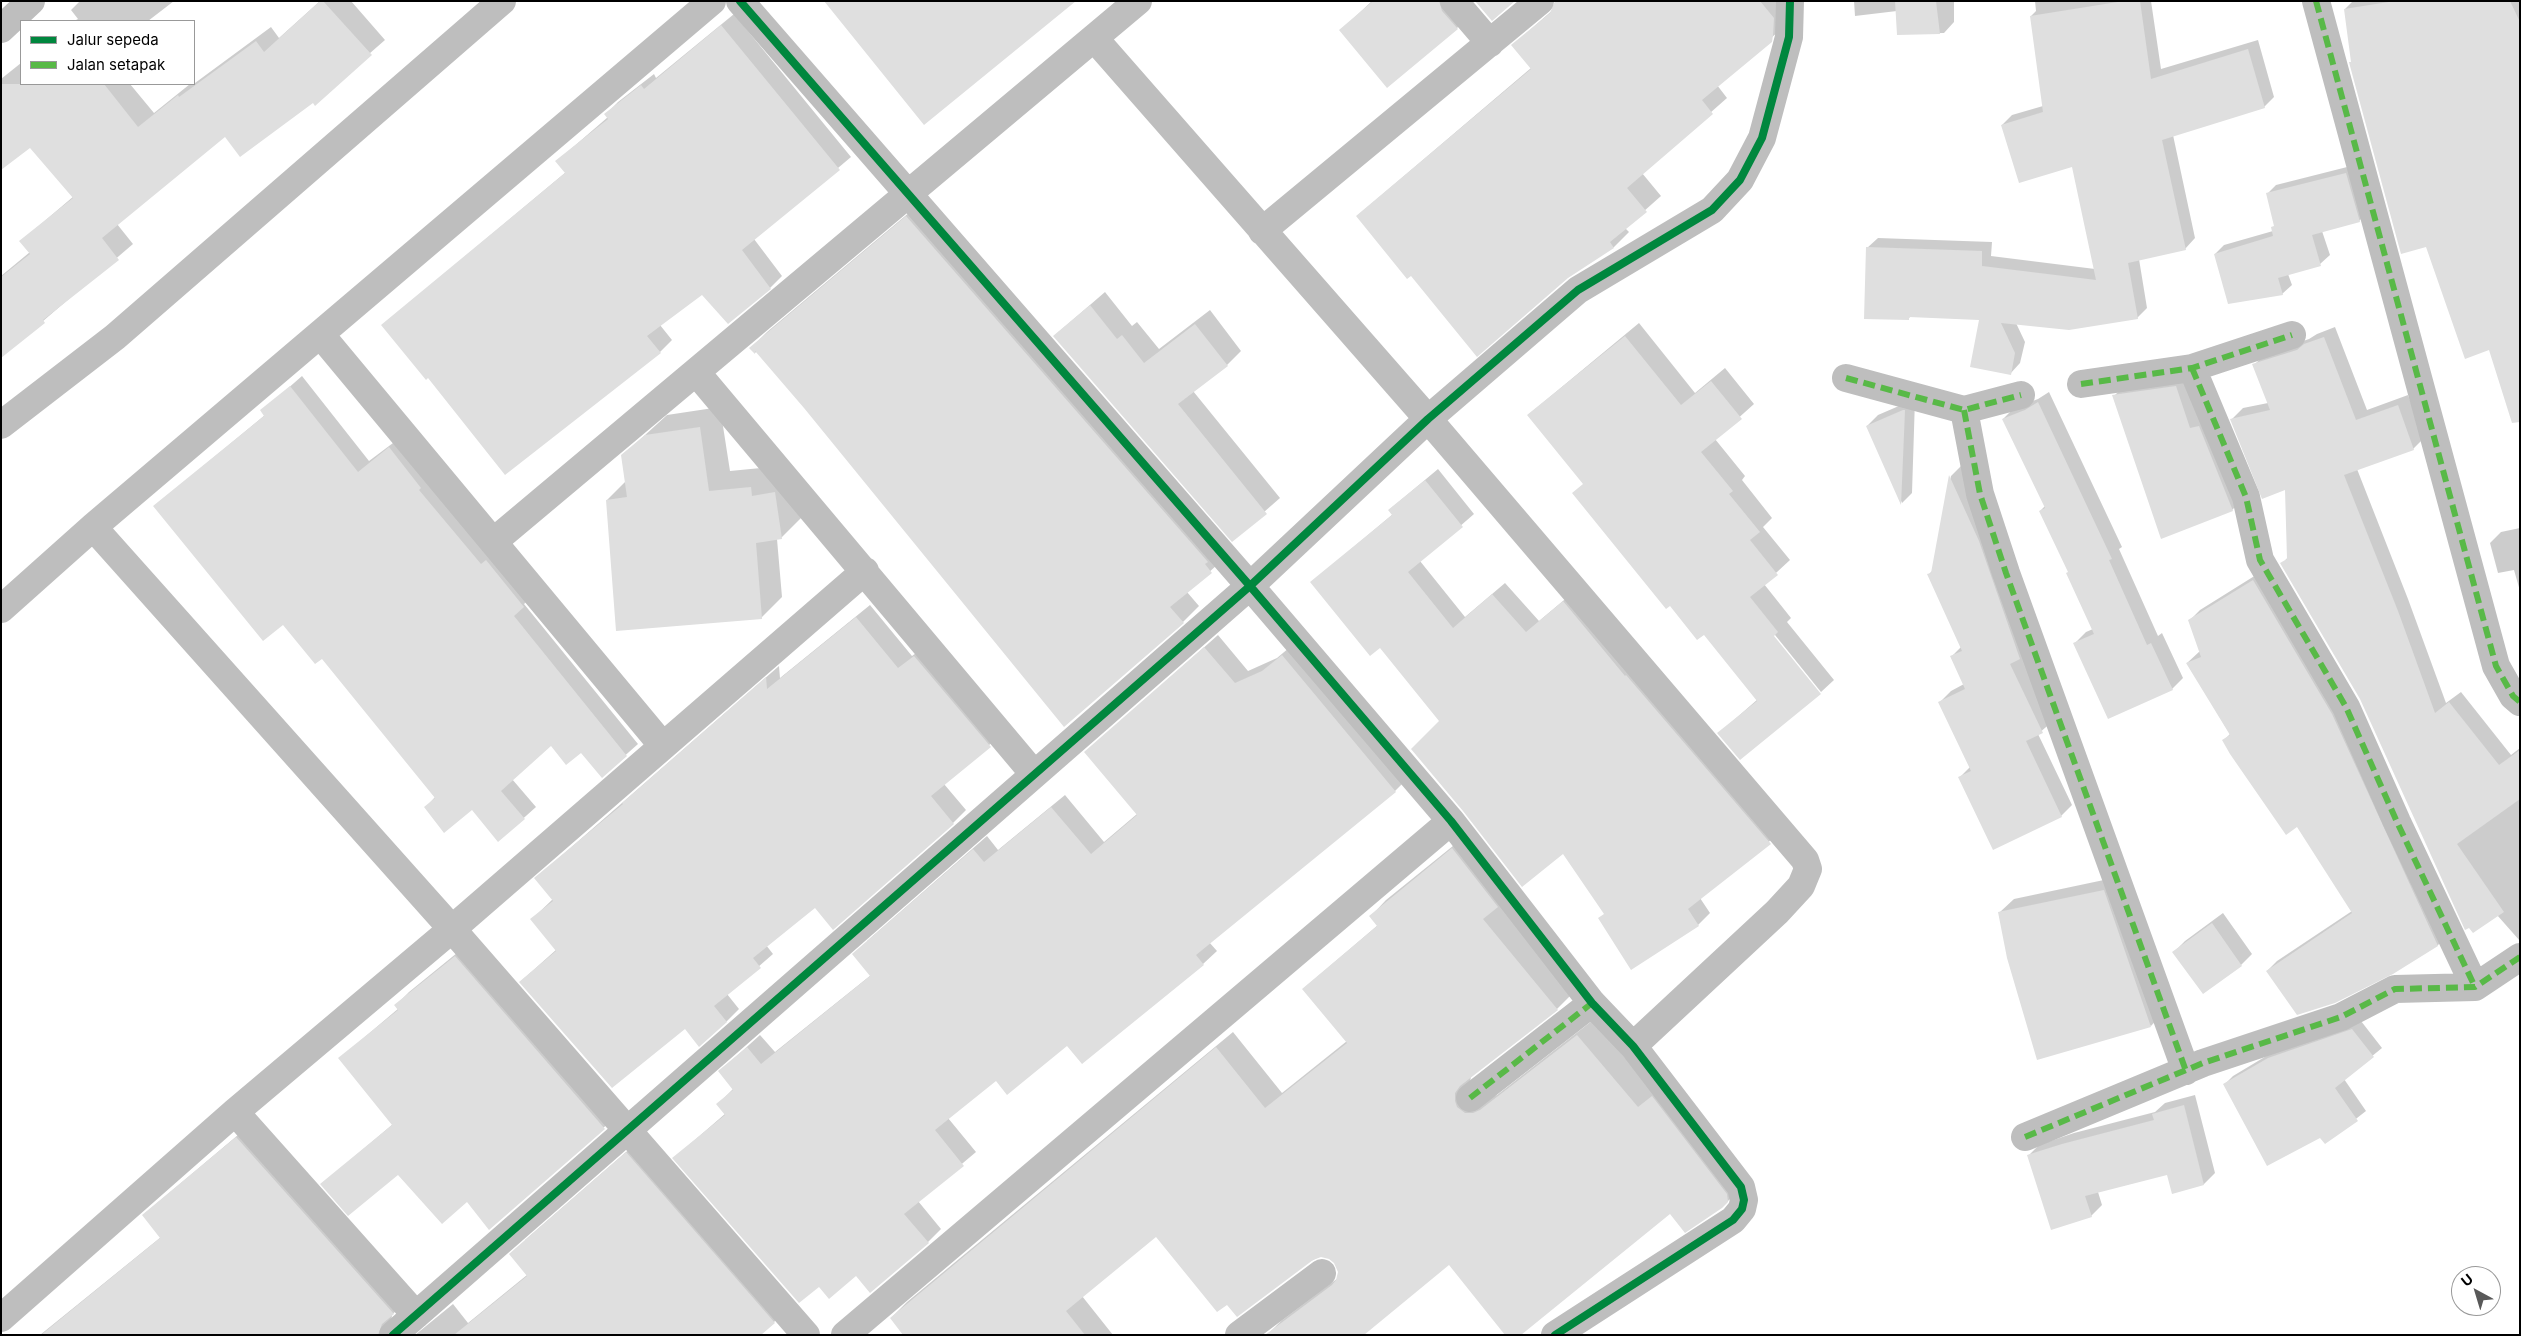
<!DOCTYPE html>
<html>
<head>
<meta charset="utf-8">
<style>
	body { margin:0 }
	#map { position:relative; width:2521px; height:1336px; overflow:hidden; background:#fff; font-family:Inter,sans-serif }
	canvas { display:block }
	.frame { position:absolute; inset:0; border:2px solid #000; pointer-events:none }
	.legend { position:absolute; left:20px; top:20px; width:175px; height:65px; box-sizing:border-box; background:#fff; border:1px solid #999; margin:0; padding:6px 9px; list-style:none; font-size:15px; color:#000 }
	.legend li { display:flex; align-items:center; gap:10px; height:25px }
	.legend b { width:25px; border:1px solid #999 }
	.north { position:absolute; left:2451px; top:1266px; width:50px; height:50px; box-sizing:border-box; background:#fff; border:1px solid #999; border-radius:50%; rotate:321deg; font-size:14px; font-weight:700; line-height:20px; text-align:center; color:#000 }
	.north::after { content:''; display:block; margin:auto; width:18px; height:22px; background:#595959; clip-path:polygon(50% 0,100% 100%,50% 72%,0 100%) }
</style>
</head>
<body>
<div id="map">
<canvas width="2521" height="1336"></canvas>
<div class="frame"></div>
<ul class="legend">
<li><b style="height:6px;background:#00873e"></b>Jalur sepeda</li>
<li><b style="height:6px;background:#58b947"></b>Jalan setapak</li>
</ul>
<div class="north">U</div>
</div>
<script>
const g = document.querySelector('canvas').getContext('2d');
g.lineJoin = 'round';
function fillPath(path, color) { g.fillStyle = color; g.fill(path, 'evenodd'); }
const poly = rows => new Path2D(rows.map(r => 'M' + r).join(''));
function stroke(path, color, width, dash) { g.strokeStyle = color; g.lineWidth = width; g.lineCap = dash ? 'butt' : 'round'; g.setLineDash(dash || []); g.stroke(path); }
const shadow = poly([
	[80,1,174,1,148,21,74,21,78,19,71,10],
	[320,1,351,1,385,40,314,102,225,135,117,224,133,244,1,357,1,276,30,252,21,241,74,196,30,146,1,169,1,79,21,63,21,84,130,84,154,113,190,84,195,83,271,27,279,38],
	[1372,1,1463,1,1472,13,1457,28,1341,30],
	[1556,1,1788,1,1786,25,1717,85,1727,98,1642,173,1661,196,1625,228,1629,232,1614,247,1567,277,1411,275,1357,216,1531,68,1513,45,1555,8],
	[1854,1,1954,1,1954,22,1944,33,1898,34,1897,11,1855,16],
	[2035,1,2151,1,2161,69,2258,40,2274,97,2264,107,2173,135,2195,238,2185,249,2139,259,2147,308,2137,318,2016,323,2025,342,2020,363,2010,374,1981,319,1911,316,1908,319,1867,248,1878,238,1992,242,1991,256,2095,269,2073,166,2002,125,2012,115,2043,106,2031,16,2036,11],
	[2353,1,2520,1,2520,393,2427,245,2352,61,2345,9],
	[734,14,851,157,754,239,782,276,770,288,702,294,660,325,672,340,660,352,428,377,383,325,566,172,557,161,608,117,606,114,618,102,654,74,656,78],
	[2355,165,2368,212,2359,221,2322,231,2330,255,2320,264,2288,274,2292,285,2282,294,2215,254,2224,245,2273,231,2275,225,2267,194,2276,185],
	[923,201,1227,556,1187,592,1199,606,1183,622,805,408,757,351,755,353,751,348,767,332],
	[1105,292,1132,326,1137,322,1159,349,1210,310,1241,351,1227,365,1193,391,1280,498,1232,540,1054,336],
	[1639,323,1695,393,1725,368,1754,404,1715,439,1745,476,1742,480,1772,518,1763,527,1790,560,1764,584,1791,618,1787,622,1834,680,1821,692,1771,630,1769,632,1819,694,1719,733,1758,699,1528,415],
	[2335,327,2367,410,2408,395,2424,438,2413,449,2357,469,2408,599,2446,703,2461,692,2511,755,2520,748,2520,941,2497,915,2361,699,2282,564,2288,557,2286,488,2232,419,2243,408,2268,403,2254,365,2265,354,2309,339,2317,334],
	[302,376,369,461,401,437,534,595,524,604,638,744,602,776,582,751,551,744,512,779,536,807,498,841,472,809,426,807,435,797,322,657,155,506,265,415,262,411],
	[2187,376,2243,499,2232,510,2114,396,2125,385],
	[2049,392,2122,547,2119,549,2158,636,2162,633,2183,678,2172,689,2075,643,2086,632,2093,629,2069,571,2040,511,2045,506,2003,419,2014,408,2038,399],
	[1915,399,1912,493,1902,503,1867,426,1878,415],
	[720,407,730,471,771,467,802,517,781,538,777,539,782,597,761,618,607,500,626,481,622,456,667,415],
	[1961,466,2053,721,2038,734,2072,805,2061,816,1960,777,1971,766,1940,702,1951,691,1964,684,1951,657,1961,647,1929,574,1932,571,1951,476],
	[1438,469,1474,514,1420,561,1465,617,1505,583,1539,621,1576,590,1782,831,1700,898,1710,913,1698,925,1605,913,1563,852,1441,721,1381,646,1312,582,1393,514,1389,510],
	[2520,528,2520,591,2514,570,2498,573,2490,543,2501,532],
	[2264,570,2448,935,2438,945,2393,973,2267,971,2277,961,2352,911,2297,826,2223,741,2230,734,2187,663,2200,651,2190,620,2200,610],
	[870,605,912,656,928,644,1003,733,944,784,966,810,953,823,815,906,766,945,773,954,727,994,739,1009,726,1022,685,1028,520,982,557,949,532,919,553,899,536,878,779,666,780,678],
	[1218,635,1248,671,1277,658,1296,642,1408,778,1395,791,1209,942,1217,951,1203,964,1067,1044,996,1079,948,1118,976,1152,918,1201,941,1229,928,1242,856,1275,819,1285,674,1158,726,1113,718,1104,734,1088,720,1071,760,1035,775,1052,871,975,867,941,987,836,998,850,1065,795,1104,842,1137,814,1086,752],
	[1469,833,1573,993,1557,1009,1471,1076,1470,1083,1488,1098,1497,1095,1593,1020,1738,1191,1722,1207,1670,1212,1449,1264,1267,1335,1281,1321,1338,1278,1339,1272,1335,1263,1329,1258,1321,1256,1227,1303,1156,1235,1082,1296,1113,1335,905,1335,891,1318,907,1302,1233,1032,1282,1093,1347,1041,1303,989,1378,925,1371,916,1386,900],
	[2118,877,2164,1012,2151,1026,2000,912,2014,899],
	[2223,913,2252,954,2241,965,2174,952,2185,941],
	[468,944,618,1115,489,1228,467,1200,398,1173,322,1184,393,1124,340,1058,399,1008,396,1005,409,992],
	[2361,1021,2382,1048,2344,1079,2366,1111,2325,1143,2321,1136,2224,1085,2233,1076,2278,1049],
	[2195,1095,2215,1173,2204,1184,2173,1192,2168,1174,2098,1192,2102,1205,2091,1216,2028,1156,2039,1145,2074,1133,2155,1112,2165,1103],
	[251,1124,407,1299,392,1315,391,1324,400,1335,40,1335,161,1237,143,1215],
	[641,1139,788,1308,774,1322,759,1335,415,1335,453,1304,468,1323,527,1275,525,1240]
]);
const building = poly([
	[320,1,323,1,372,55,315,106,313,103,240,157,225,137,102,238,119,260,43,320,45,323,1,358,1,277,30,254,19,241,73,198,30,148,1,170,1,84,104,84,138,127,178,95,179,97,256,41,264,52],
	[824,1,1076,1,924,125],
	[1373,1,1439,1,1442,11,1458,29,1387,88,1339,30],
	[1475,1,1515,1,1492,21],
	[1555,1,1760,1,1774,18,1773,35,1772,42,1702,100,1713,114,1627,188,1647,212,1610,242,1614,248,1568,278,1477,357,1411,276,1407,279,1356,216,1531,69,1511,45,1550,13],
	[1895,1,1936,1,1940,34,1897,35],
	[2124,1,2140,1,2151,79,2248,49,2265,108,2162,140,2186,250,2128,263,2138,319,2069,330,2001,323,2015,353,2011,375,1970,367,1979,320,1909,317,1909,320,1864,319,1866,247,1982,251,1982,266,2096,280,2072,167,2019,183,2001,125,2043,112,2030,16],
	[2395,1,2510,1,2520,22,2520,422,2512,423,2489,350,2465,359,2426,247,2401,254,2350,66,2349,62,2351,62,2344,9],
	[721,25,840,170,742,250,771,289,728,324,702,295,647,336,661,353,505,475,428,378,426,380,381,325,565,173,555,161,608,119,604,114,641,85,644,89],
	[2346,173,2360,222,2312,235,2321,266,2278,278,2283,295,2228,304,2214,254,2273,236,2271,227,2274,226,2266,193],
	[906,216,1208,562,1205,564,1212,573,1170,607,1184,623,1064,727,804,408,755,351,755,354,749,348],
	[1090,305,1117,339,1122,335,1144,363,1195,324,1228,366,1178,404,1267,514,1232,542,1053,336],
	[1625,336,1681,405,1711,381,1742,419,1701,452,1733,491,1729,494,1760,532,1750,540,1778,575,1750,597,1778,632,1774,636,1821,694,1740,760,1717,733,1757,701,1704,635,1697,640,1670,606,1666,609,1572,493,1583,484,1527,415],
	[2324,337,2356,420,2398,405,2414,450,2344,475,2398,611,2435,713,2449,702,2499,765,2520,750,2520,799,2457,844,2504,912,2473,933,2469,928,2465,930,2360,699,2280,563,2287,559,2285,490,2262,499,2230,419,2270,410,2252,364,2297,350,2304,344],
	[290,386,358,472,389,447,421,488,419,490,481,564,486,560,524,607,514,616,627,756,602,778,581,753,566,765,551,746,501,791,525,819,498,842,472,810,444,833,424,807,435,798,322,659,315,664,283,625,263,641,153,506,264,416,260,410],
	[2176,386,2190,428,2199,426,2233,511,2161,539,2112,395],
	[2038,402,2112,559,2109,560,2147,645,2151,643,2173,690,2108,719,2073,643,2094,634,2066,573,2068,572,2039,511,2045,508,2002,419,2025,410],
	[1903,410,1905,410,1901,505,1866,426],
	[700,427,709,491,751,487,752,496,775,492,782,539,756,543,762,619,616,631,606,500,627,497,621,455,645,435],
	[1949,475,1979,541,2020,659,2010,664,2043,733,2026,741,2062,817,1993,850,1958,777,1971,771,1938,702,1965,689,1950,656,1962,651,1927,574,1931,573],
	[1425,480,1463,527,1408,572,1453,628,1492,594,1526,632,1563,601,1625,676,1626,675,1771,844,1688,909,1699,926,1631,970,1598,918,1604,914,1563,854,1522,887,1463,811,1411,749,1439,721,1380,648,1370,656,1310,582,1392,515,1388,510],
	[2253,580,2332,714,2438,946,2393,974,2335,1003,2297,1015,2266,971,2352,913,2297,827,2286,835,2230,754,2222,740,2230,735,2186,663,2201,657,2188,620],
	[856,617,898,668,914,656,991,747,931,796,954,824,833,930,815,908,753,958,761,968,714,1006,727,1022,699,1047,685,1029,612,1088,519,982,556,951,530,919,553,901,534,878,623,804,622,803,766,677,767,689],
	[1204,647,1235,683,1262,671,1282,655,1396,792,1196,955,1204,965,1082,1064,1067,1046,1007,1095,996,1081,935,1130,964,1166,904,1214,929,1243,870,1293,856,1276,829,1299,819,1287,799,1303,672,1158,725,1115,716,1104,733,1090,718,1071,747,1047,761,1064,870,976,852,954,973,849,984,862,1051,807,1091,854,1137,815,1084,752],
	[1452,848,1498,907,1483,919,1558,1010,1460,1086,1455,1093,1455,1101,1457,1107,1465,1113,1473,1113,1480,1110,1577,1035,1638,1107,1652,1096,1727,1194,1728,1202,1722,1208,1685,1233,1670,1214,1521,1335,1505,1335,1449,1265,1364,1335,1265,1335,1332,1285,1336,1280,1338,1272,1334,1263,1329,1259,1321,1257,1313,1260,1237,1317,1227,1305,1217,1312,1156,1237,1066,1311,1085,1335,903,1335,890,1318,1216,1047,1265,1108,1347,1043,1302,989,1377,926,1369,916],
	[2104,890,2151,1027,2037,1060,2007,958,1998,912],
	[2212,923,2242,966,2203,994,2172,952],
	[455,956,605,1129,489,1230,467,1202,442,1224,398,1175,348,1216,320,1184,392,1125,338,1058,398,1010,394,1005],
	[2352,1029,2374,1057,2335,1088,2358,1121,2325,1144,2320,1138,2267,1166,2223,1084,2268,1058],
	[2184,1105,2204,1185,2172,1194,2167,1175,2085,1196,2092,1217,2051,1230,2027,1155,2062,1144,2154,1120,2152,1114],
	[236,1137,394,1314,382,1324,378,1335,41,1335,160,1238,142,1215],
	[626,1152,775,1323,761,1335,454,1335,527,1276,509,1254]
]);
const street = poly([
	[740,1,1250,586,1451,821,1592,1003,1633,1046,1741,1187,1744,1200,1742,1209,1733,1220,1555,1335],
	[1454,1,1490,43],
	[2316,1,2496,666,2513,696,2520,702],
	[1,29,31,1],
	[1094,38,1428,419,1805,860,1808,869,1801,886,1777,912,1633,1046],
	[1262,231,1540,1],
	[320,334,663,746],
	[2192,368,2246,497,2260,560,2346,707,2397,822,2475,987],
	[696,372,1034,774],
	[1846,378,1964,410,2021,395],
	[2081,384,2192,368,2292,335],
	[1964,410,1980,494,2006,573,2186,1071],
	[1,425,115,337,502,1],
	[93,527,452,929,806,1335],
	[493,542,1138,1],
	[1,609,93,527,712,1],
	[1470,1098,1592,1003],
	[235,1112,416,1315],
	[2025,1137,2203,1063,2341,1017,2395,989,2475,987,2520,957],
	[1,1318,235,1112,452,929,865,571],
	[393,1335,1250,586,1428,419,1578,290,1712,210,1740,180,1762,138,1789,37,1790,1],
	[845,1335,1451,821],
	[1239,1335,1322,1273]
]);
const quiet = poly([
	[2316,1,2496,666,2513,696,2520,702],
	[2192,368,2246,497,2260,560,2346,707,2397,822,2475,987],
	[1846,378,1964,410,2021,395],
	[2081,384,2192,368,2292,335],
	[1964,410,1980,494,2006,573,2186,1071],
	[1470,1098,1592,1003],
	[2025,1137,2203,1063,2341,1017,2395,989,2475,987,2520,957]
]);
const cycleway = poly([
	[740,1,1250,586,1451,821,1592,1003,1633,1046,1741,1187,1744,1200,1742,1209,1733,1220,1555,1335],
	[393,1335,1250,586,1428,419,1578,290,1712,210,1740,180,1762,138,1789,37,1790,1]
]);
fillPath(shadow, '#0003');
fillPath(building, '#dfdfdf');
stroke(street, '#bebebe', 28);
stroke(quiet, '#58b947', 6, [12, 6]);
stroke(cycleway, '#00873e', 8);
</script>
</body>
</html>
